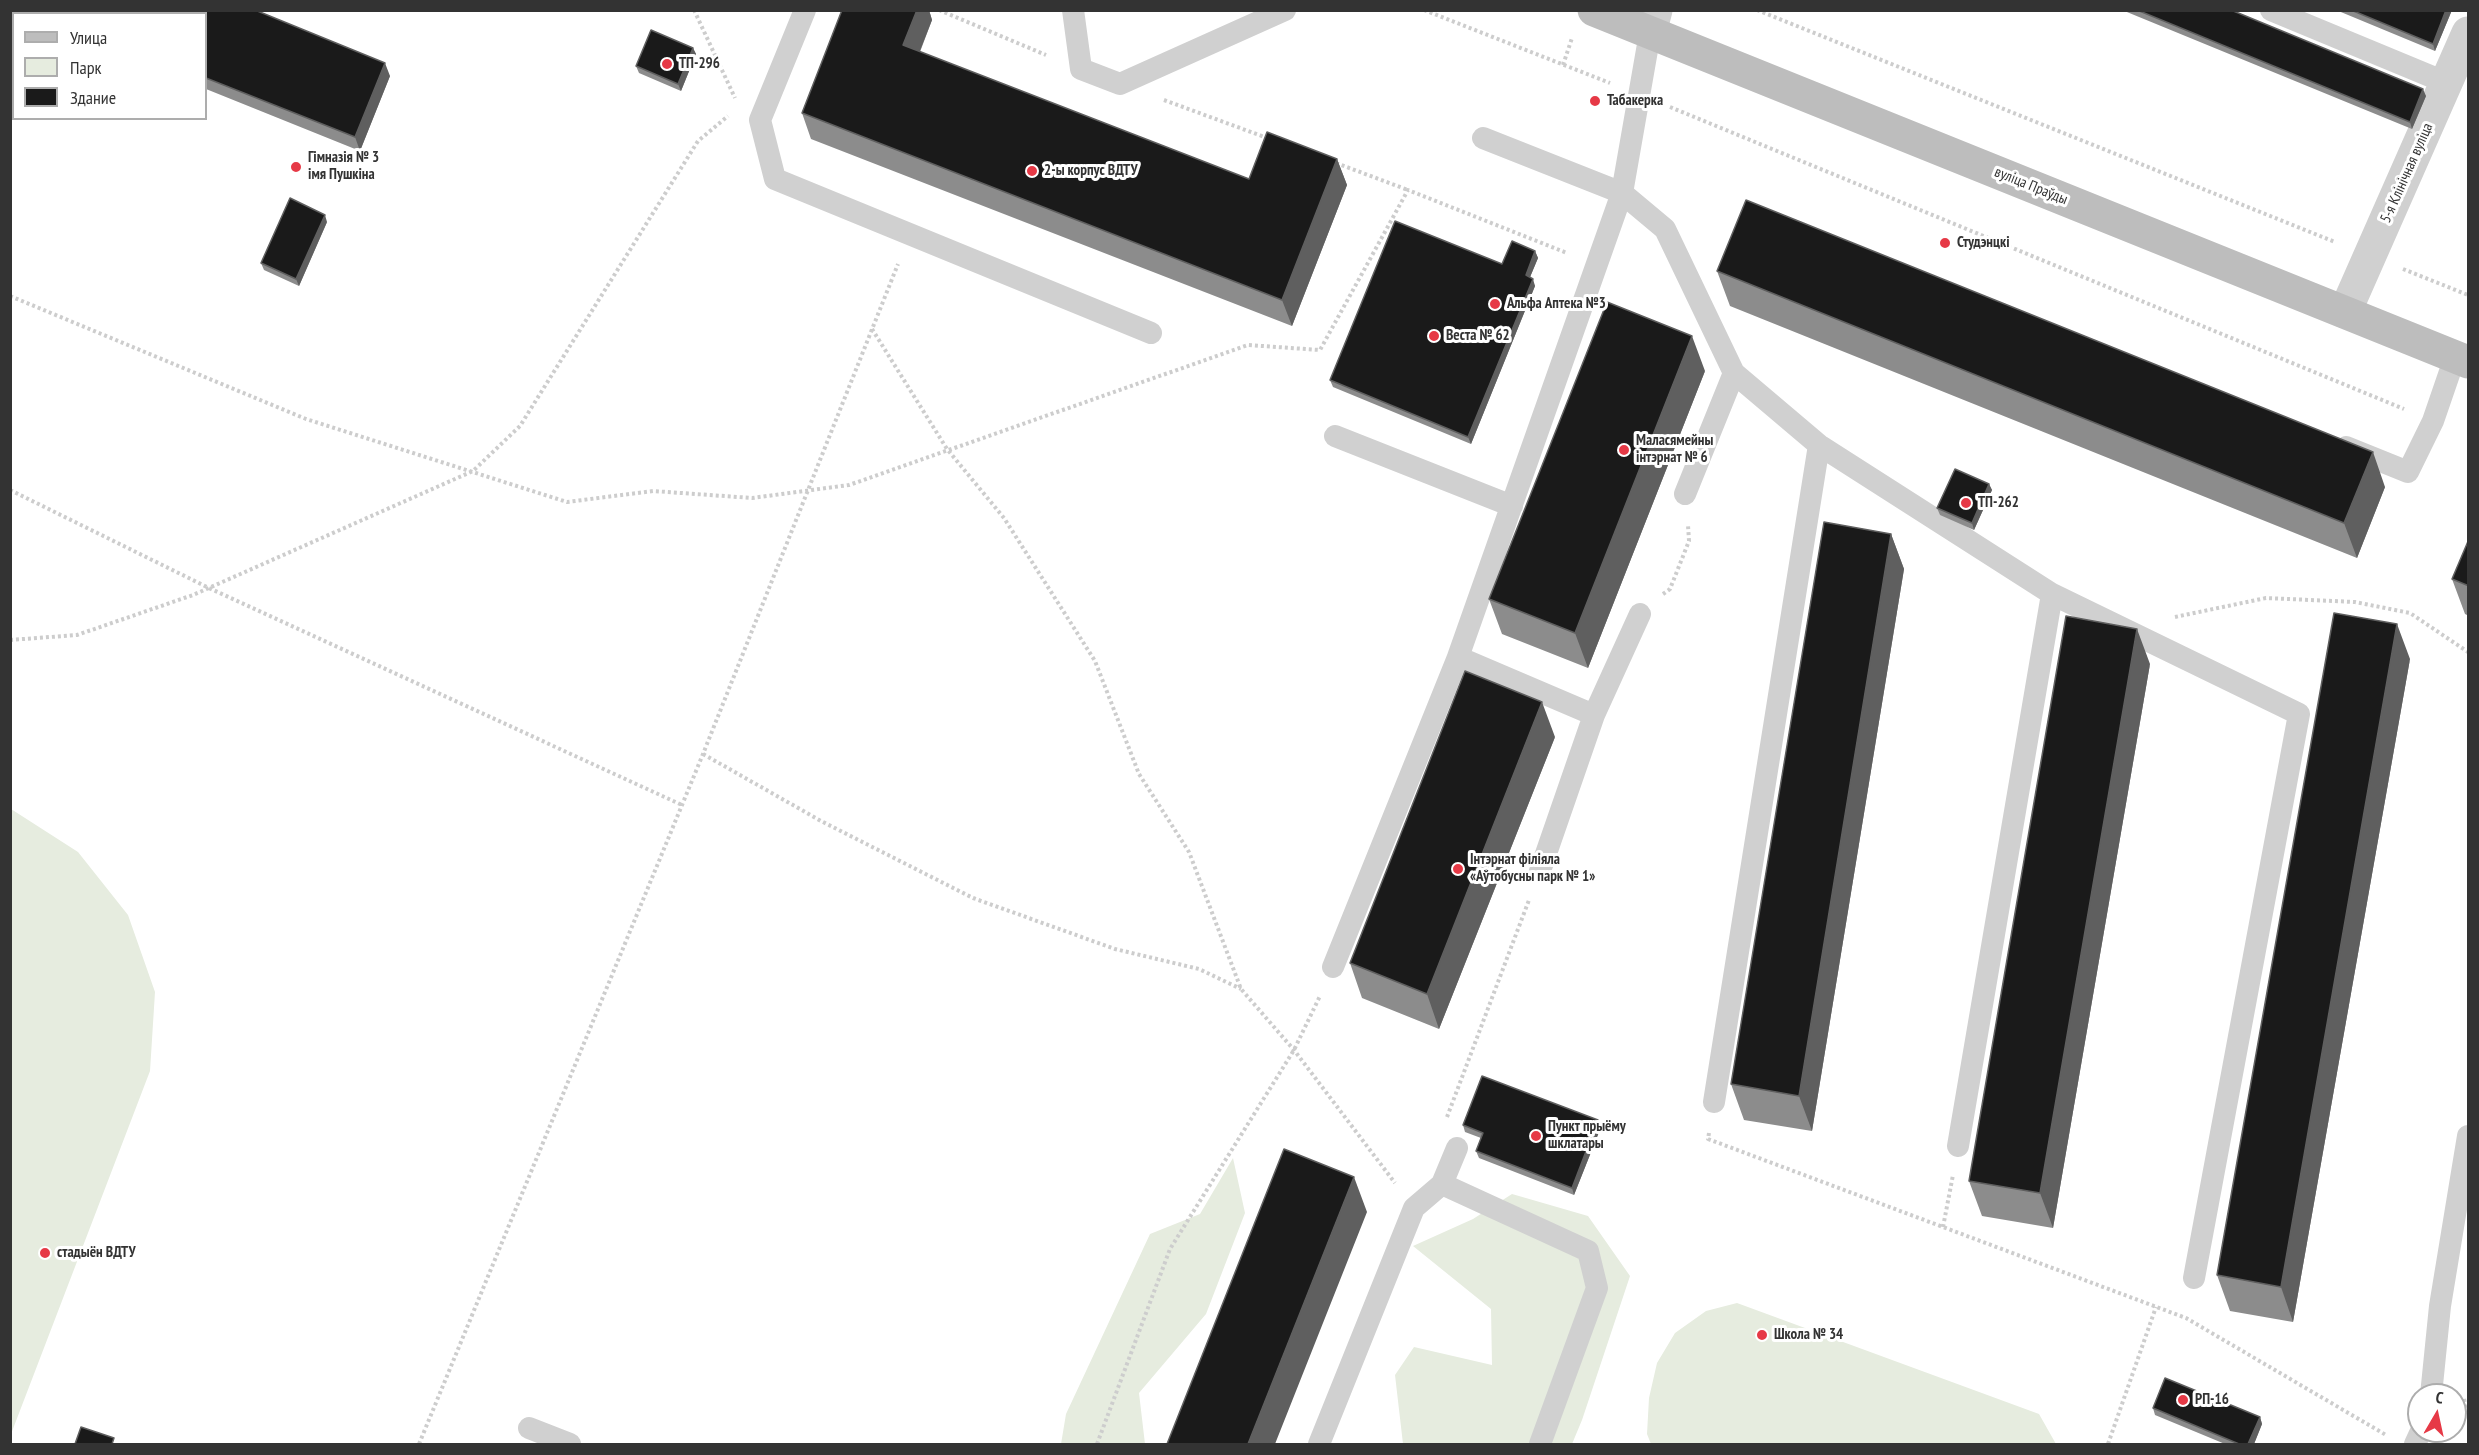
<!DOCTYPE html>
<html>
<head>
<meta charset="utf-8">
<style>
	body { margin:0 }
	#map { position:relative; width:2479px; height:1455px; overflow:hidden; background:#fff; font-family:"PT Sans Narrow",sans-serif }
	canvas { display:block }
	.frame { position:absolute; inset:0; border:12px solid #333; pointer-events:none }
	.legend { position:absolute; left:12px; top:12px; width:195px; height:108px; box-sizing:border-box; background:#fff; border:2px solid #adadad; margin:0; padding:8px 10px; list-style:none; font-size:18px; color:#333 }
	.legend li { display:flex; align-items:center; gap:12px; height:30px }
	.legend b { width:30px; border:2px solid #adadad }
	.north { position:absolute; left:2407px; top:1383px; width:60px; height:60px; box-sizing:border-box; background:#fff; border:2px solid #adadad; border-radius:50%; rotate:9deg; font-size:16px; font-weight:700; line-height:24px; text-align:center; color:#333 }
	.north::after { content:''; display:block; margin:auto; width:21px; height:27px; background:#e63946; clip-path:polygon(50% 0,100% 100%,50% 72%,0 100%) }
</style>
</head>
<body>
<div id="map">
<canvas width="2479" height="1455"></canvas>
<div class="frame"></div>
<ul class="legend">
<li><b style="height:8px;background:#bdbdbd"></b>Улица</li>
<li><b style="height:16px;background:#e6ecdf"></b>Парк</li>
<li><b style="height:16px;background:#1a1a1a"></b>Здание</li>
</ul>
<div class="north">С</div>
</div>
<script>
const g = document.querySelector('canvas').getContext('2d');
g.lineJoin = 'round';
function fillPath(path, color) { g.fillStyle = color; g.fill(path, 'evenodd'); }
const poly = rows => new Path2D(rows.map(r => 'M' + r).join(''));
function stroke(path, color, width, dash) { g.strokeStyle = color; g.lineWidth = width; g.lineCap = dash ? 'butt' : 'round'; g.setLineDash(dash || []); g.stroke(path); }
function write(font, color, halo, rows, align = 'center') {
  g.font = font + ' "PT Sans Narrow",sans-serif'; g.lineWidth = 6; g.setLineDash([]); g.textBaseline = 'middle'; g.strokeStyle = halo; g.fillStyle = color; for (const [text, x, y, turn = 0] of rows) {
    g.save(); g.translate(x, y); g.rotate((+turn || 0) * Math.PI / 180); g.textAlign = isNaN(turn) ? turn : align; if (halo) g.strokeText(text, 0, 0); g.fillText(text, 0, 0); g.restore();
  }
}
const green = poly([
	[11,809,78,852,128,915,155,992,150,1071,11,1434],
	[1233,1158,1245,1213,1206,1314,1139,1393,1145,1444,1061,1444,1066,1414,1150,1234,1200,1214],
	[1512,1194,1588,1216,1630,1276,1582,1420,1572,1444,1403,1444,1395,1375,1414,1347,1492,1365,1491,1309,1413,1246,1473,1219],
	[1737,1303,2039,1414,2056,1444,1651,1444,1647,1434,1649,1398,1657,1363,1675,1333,1706,1311]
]);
const path = poly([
	[694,10,735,98],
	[939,10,1046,55],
	[1424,10,1610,83],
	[1757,10,2335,242],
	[1563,65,1572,38],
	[1164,100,1270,139],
	[1670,107,2404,409],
	[1336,163,1408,190],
	[2403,269,2468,295],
	[10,296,306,419,567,502,653,491,752,498,849,485,1248,345,1320,350,1408,190,1567,253],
	[872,329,947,449,1004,518,1095,661,1139,774,1189,852,1241,989,1294,1050,1395,1183],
	[10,490,209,588,682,805],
	[1663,594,1670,589,1689,541,1688,525],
	[2175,617,2266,598,2355,602,2410,613,2468,652],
	[10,640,77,635,193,595,473,471,520,426,698,141,728,116],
	[703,754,821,821,973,898,1115,949,1199,969,1241,989],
	[1447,1117,1529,900],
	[1709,1133,1708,1139,2186,1318,2386,1435],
	[1943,1227,1953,1175],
	[2464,1399,2468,1415],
	[419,1444,703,754,898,264],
	[1097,1444,1170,1249,1294,1050,1320,996],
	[2108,1444,2156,1307]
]);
const service = poly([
	[805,10,760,120,775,179,1151,333],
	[1073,10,1081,69,1120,84,1285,10],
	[2271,10,2447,83],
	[1483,138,1622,193,1665,229,1734,373,1819,445,2052,594,2299,714,2194,1278],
	[1335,436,1512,506],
	[2346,447,2408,472,2433,421,2455,357],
	[1685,494,1734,373],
	[1640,614,1594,715,1458,657,1622,193,1650,33],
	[1540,871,1594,715],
	[1333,967,1458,657],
	[1714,1102,1819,445],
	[1958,1146,2052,594],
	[1442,1184,1457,1148],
	[2431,1395,2440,1306,2468,1136],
	[529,1428,570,1444],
	[1319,1444,1414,1208,1442,1184,1588,1251,1597,1288,1540,1444],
	[2415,1444,2421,1431]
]);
const minor = poly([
	[1650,33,1656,10],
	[2345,312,2468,33]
]);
const secondary = poly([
	[1594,10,2468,362]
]);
const wall = poly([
	[10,10,255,10,390,76,360,151,206,89,206,14,15,14,10,12],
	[842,10,929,10,932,20,920,52,1249,179,1337,159,1347,185,1292,326,811,139,802,113],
	[2122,10,2231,10,2426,96,2412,129],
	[2336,10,2452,10,2435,51],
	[693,48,696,54,681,91,639,73,636,66],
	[327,222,299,286,264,270,261,263],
	[1535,251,1538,258,1530,277,1535,286,1471,444,1333,387,1330,380,1502,264],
	[1717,271,2385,487,2357,558,1730,306],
	[1705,371,1588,668,1502,634,1489,599],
	[1989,484,1992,490,1974,530,1940,515,1937,508],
	[1891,534,1904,569,1812,1131,1744,1120,1731,1084],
	[2469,539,2469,616,2465,614,2452,579],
	[2410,659,2293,1322,2230,1311,2217,1275],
	[2150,664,2053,1228,1982,1216,1969,1181],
	[1555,737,1439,1029,1362,998,1350,963],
	[1598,1120,1601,1127,1574,1195,1479,1158,1476,1151,1481,1138,1465,1132,1463,1125],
	[2153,1408,2260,1417,2262,1424,2254,1444,2225,1444,2155,1415]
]);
const shadedWall = poly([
	[917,10,929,10,932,20,912,71,903,45],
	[2446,10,2452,10,2435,51,2433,44],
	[693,48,696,54,681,91,678,84],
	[385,63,390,76,360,151,355,137],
	[2423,89,2426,96,2412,129,2410,122],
	[1337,159,1347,185,1292,326,1282,300],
	[325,215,327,222,299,286,296,279],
	[1535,251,1538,258,1528,282,1526,275],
	[1533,279,1535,286,1471,444,1468,437],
	[1692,336,1705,371,1588,668,1575,633],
	[2373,452,2385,487,2357,558,2344,523],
	[1989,484,1992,490,1974,530,1972,523],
	[1891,534,1904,569,1812,1131,1799,1096],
	[2397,624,2410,659,2293,1322,2281,1287],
	[2137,629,2150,664,2053,1228,2040,1193],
	[1542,702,1555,737,1439,1029,1427,994],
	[1598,1120,1601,1127,1574,1195,1572,1188],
	[1354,1177,1367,1212,1275,1444,1248,1444],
	[2260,1417,2262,1424,2254,1444,2248,1444]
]);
const building = poly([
	[37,10,255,10,385,63,355,137,206,78,206,14,45,14,37,10],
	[842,10,917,10,903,45,1249,179,1267,132,1337,159,1282,300,802,113,842,10],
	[2137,10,2231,10,2423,89,2410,122,2137,10],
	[2351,10,2446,10,2433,44,2351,10],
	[651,30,693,48,678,84,636,66,651,30],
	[290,198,325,215,296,279,261,263,290,198],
	[1746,200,2373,452,2344,523,1717,271,1746,200],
	[1395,221,1502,264,1512,241,1535,251,1526,275,1533,279,1468,437,1330,380,1395,221],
	[1607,302,1692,336,1575,633,1489,599,1607,302],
	[1955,469,1989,484,1972,523,1937,508,1955,469],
	[1824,522,1891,534,1799,1096,1731,1084,1824,522],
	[2469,539,2469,586,2452,579,2469,539],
	[2334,613,2397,624,2281,1287,2217,1275,2334,613],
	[2066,616,2137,629,2040,1193,1969,1181,2066,616],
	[1465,671,1542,702,1427,994,1350,963,1465,671],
	[1482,1076,1598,1120,1572,1188,1476,1151,1483,1133,1463,1125,1482,1076],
	[1284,1149,1354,1177,1248,1444,1167,1444,1284,1149],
	[2165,1378,2260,1417,2248,1444,2239,1444,2153,1408,2165,1378],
	[81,1427,114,1438,112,1444,75,1444,81,1427]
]);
const markers = [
	[667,64,6,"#e63946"],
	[1595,101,6,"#e63946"],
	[296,167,6,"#e63946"],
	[1032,171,6,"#e63946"],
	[1945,243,6,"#e63946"],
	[1495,304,6,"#e63946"],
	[1434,336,6,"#e63946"],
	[1624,450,6,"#e63946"],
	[1966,503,6,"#e63946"],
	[1458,869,6,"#e63946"],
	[1536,1136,6,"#e63946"],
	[45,1253,6,"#e63946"],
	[1762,1335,6,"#e63946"],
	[2183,1400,6,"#e63946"]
];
const poiNames = [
	["ТП-296",679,64],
	["Табакерка",1607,101],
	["Гімназія № 3",308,158],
	["імя Пушкіна",308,175],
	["2-ы корпус ВДТУ",1044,171],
	["Студэнцкі",1957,243],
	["Альфа Аптека №3",1507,304],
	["Веста № 62",1446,336],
	["Маласямейны",1636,441],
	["інтэрнат № 6",1636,458],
	["ТП-262",1978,503],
	["Інтэрнат філіяла",1470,860],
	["«Аўтобусны парк № 1»",1470,877],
	["Пункт прыёму",1548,1127],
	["шклатары",1548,1144],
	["стадыён ВДТУ",57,1253],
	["Школа № 34",1774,1335],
	["РП-16",2195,1400]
];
const streetNames = [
	["5-я Клінічная вуліца",2407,173,-66],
	["вуліца Праўды",2031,186,22]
];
fillPath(green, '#e6ecdf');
stroke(path, '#cdcdcd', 4, [3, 3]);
stroke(service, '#d0d0d0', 22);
stroke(minor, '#d0d0d0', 33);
stroke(secondary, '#bdbdbd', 33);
fillPath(wall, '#8c8c8c');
fillPath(shadedWall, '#5f5f5f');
fillPath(building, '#1a1a1a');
stroke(building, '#5f5f5f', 1.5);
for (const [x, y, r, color] of markers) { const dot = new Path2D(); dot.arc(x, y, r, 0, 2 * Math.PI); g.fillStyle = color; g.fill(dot); stroke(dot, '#fff', 2); }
write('bold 15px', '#333', '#fff', poiNames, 'left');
write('15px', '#333', '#fff', streetNames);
</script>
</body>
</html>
